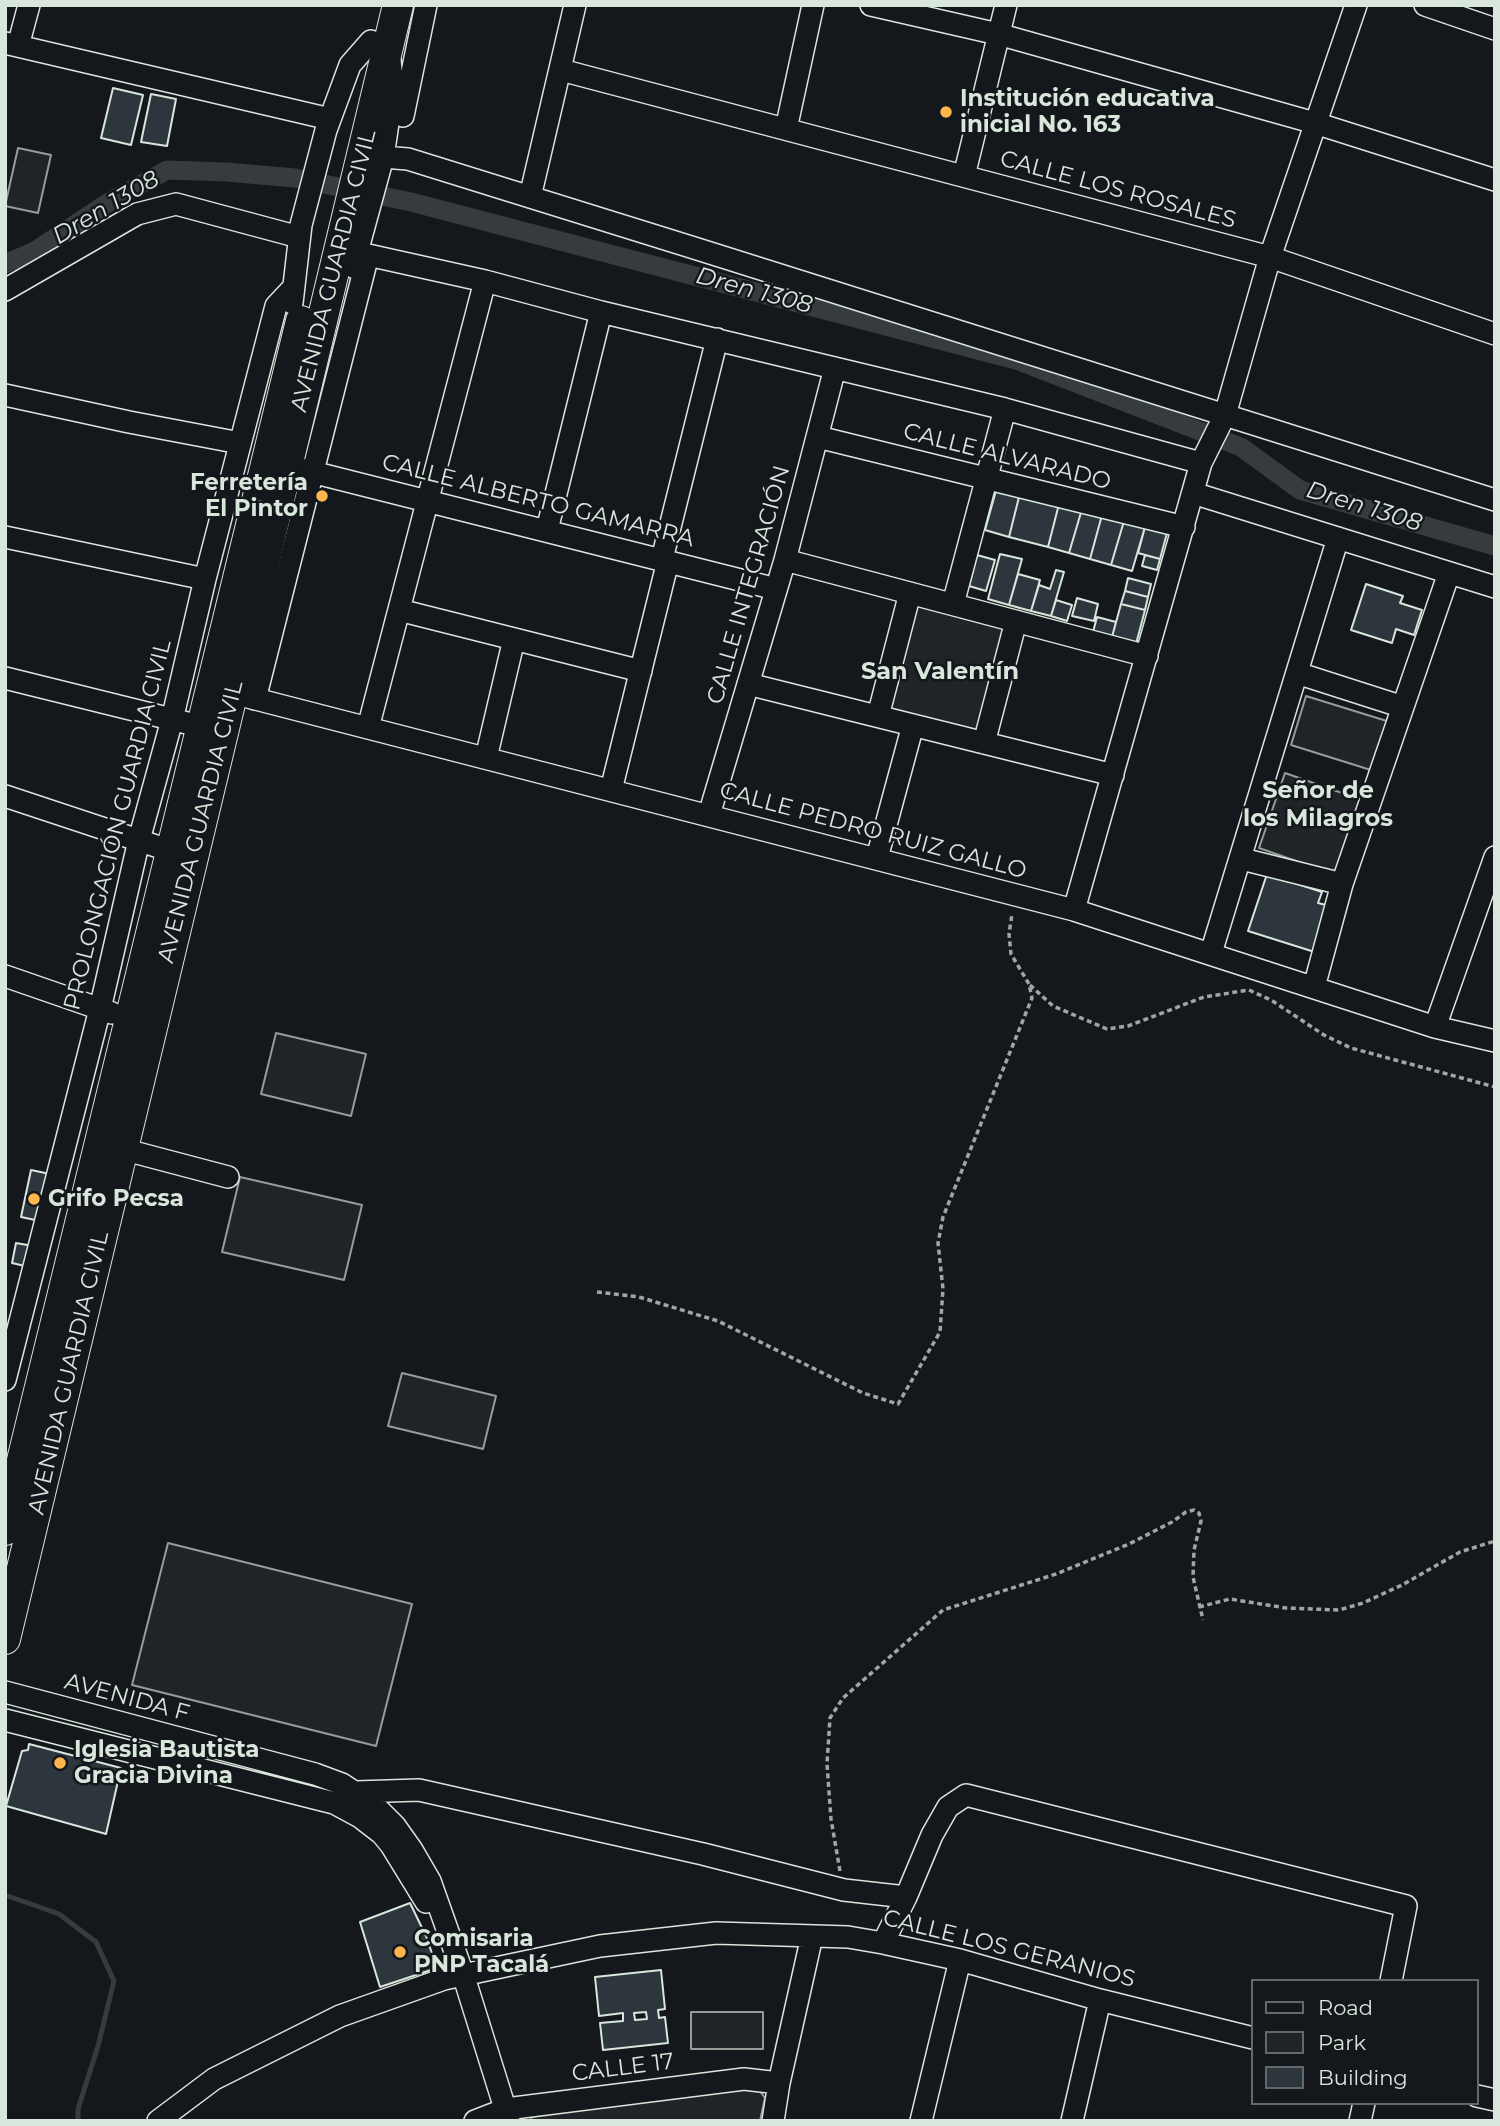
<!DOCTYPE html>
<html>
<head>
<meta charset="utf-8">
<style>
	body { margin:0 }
	#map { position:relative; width:1500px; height:2126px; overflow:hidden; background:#14181c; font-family:Montserrat,sans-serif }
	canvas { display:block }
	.frame { position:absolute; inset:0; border:7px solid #d8e6dc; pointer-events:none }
	.legend { position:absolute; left:1251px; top:1979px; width:228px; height:126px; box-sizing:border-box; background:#14181c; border:2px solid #626a69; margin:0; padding:9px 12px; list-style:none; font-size:21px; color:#d8e6dc }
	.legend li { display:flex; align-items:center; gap:14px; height:35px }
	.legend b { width:35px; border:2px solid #626a69 }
</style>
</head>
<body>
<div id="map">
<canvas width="1500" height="2126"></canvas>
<div class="frame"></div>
<ul class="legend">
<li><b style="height:9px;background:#14181c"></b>Road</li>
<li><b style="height:19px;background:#202428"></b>Park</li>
<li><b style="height:19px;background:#2c363c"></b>Building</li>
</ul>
</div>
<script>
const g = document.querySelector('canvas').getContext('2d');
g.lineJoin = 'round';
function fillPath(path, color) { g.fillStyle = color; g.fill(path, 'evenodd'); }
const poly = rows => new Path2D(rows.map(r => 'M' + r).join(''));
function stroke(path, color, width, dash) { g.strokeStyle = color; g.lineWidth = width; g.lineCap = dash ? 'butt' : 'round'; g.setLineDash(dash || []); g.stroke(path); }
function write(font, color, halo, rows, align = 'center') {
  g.font = font + ' Montserrat,sans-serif'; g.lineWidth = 5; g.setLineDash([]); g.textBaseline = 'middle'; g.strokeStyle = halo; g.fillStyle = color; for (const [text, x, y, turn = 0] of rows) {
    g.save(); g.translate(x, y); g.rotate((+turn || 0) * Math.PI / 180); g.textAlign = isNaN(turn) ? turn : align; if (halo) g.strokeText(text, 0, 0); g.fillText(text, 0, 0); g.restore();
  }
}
const green = poly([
	[18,148,51,155,38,213,5,206,18,148],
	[916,602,1008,626,980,735,889,708,916,602],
	[1306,696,1390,722,1374,771,1291,745,1306,696],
	[1285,773,1365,801,1339,876,1259,848,1285,773],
	[276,1033,366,1054,351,1116,261,1094,276,1033],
	[240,1177,362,1205,344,1280,222,1252,240,1177],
	[402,1373,496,1396,483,1449,388,1426,402,1373],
	[168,1543,412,1604,376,1746,132,1685,168,1543],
	[691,2012,763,2012,763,2049,691,2049,691,2012],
	[753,2089,759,2090,765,2098,760,2121,532,2121,531,2117,671,2094,753,2089]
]);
const stream = poly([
	[5,1895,59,1914,96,1942,114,1981,98,2046,78,2109,78,2121]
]);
const canal = poly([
	[5,264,35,251,109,202,167,170,226,172,295,178,411,202,1016,360,1241,447,1300,490,1495,546]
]);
const building = poly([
	[113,88,143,95,131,145,101,138,113,88],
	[151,94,176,99,167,146,141,142,151,94],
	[997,487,1020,493,1009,537,985,530,997,487],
	[1020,493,1059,504,1048,547,1009,537,1020,493],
	[1059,504,1082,509,1069,553,1048,547,1059,504],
	[1082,509,1102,515,1090,559,1069,553,1082,509],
	[1102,515,1124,521,1111,565,1090,559,1102,515],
	[1124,521,1145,527,1132,571,1111,565,1124,521],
	[1145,527,1167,533,1160,559,1138,553,1145,527],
	[1000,554,1022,559,1009,605,988,599,1000,554],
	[977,555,995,560,986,591,969,586,977,555],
	[1145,555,1160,559,1157,570,1142,566,1145,555],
	[1056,570,1064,572,1051,616,1031,611,1039,585,1050,589,1056,570],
	[1018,574,1040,580,1031,611,1009,605,1018,574],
	[1128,578,1151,584,1148,597,1125,591,1128,578],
	[1366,584,1403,596,1400,603,1422,610,1414,635,1396,629,1392,643,1351,630,1366,584],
	[1125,591,1148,597,1145,610,1121,604,1125,591],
	[1077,598,1098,604,1094,621,1072,616,1077,598],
	[1056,600,1072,605,1067,621,1051,616,1056,600],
	[1121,604,1145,610,1136,644,1112,637,1121,604],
	[1097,617,1116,622,1112,637,1093,632,1097,617],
	[1267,874,1322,892,1318,903,1334,907,1321,954,1248,931,1267,874],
	[31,1170,50,1174,40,1221,21,1217,31,1170],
	[16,1243,33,1246,29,1267,12,1263,16,1243],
	[29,1744,121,1768,106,1834,6,1806,22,1751,28,1750,29,1744],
	[410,1903,426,1936,437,1968,380,1987,360,1922,410,1903],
	[661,1970,665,2009,658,2010,659,2018,665,2017,668,2043,603,2050,600,2023,623,2021,623,2013,599,2016,595,1977,661,1970],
	[646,2012,647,2019,635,2020,634,2013,646,2012]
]);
const path = poly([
	[1030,985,1053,1006,1107,1029,1128,1026,1204,997,1249,990,1271,1000,1324,1035,1351,1048,1495,1087],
	[597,1292,639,1297,718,1321,863,1393,898,1404,940,1332,943,1289,938,1243,943,1217,1032,998,1029,984,1011,954,1009,934,1012,914],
	[1199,1607,1230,1599,1286,1608,1339,1610,1363,1603,1402,1585,1460,1552,1495,1541],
	[840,1871,831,1819,827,1764,830,1718,843,1698,943,1610,1056,1574,1129,1544,1172,1522,1186,1512,1194,1510,1199,1513,1201,1521,1194,1550,1193,1577,1203,1620]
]);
const minor = poly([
	[871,5,998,34,1315,123,1495,180],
	[1425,5,1495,29],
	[5,43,330,119],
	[18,46,29,5],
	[561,70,1270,257,1495,334],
	[403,116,426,5],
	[786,129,813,5],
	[383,157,408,159,691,247,1495,500],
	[964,176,1006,5],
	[530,197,575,5],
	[353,267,383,157,393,89,390,60],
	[5,290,137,214,176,204,299,237],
	[292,303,301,225,326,130,350,65,371,41],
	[5,395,129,422,240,443],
	[818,437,1184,527],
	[300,469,776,589],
	[1193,493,1495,587],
	[547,530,601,312],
	[5,537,205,579],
	[662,559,717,339],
	[785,560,1147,656],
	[953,604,1005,409],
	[399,610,641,671],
	[1297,673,1403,707],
	[5,678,187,723],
	[748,684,1113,775],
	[244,696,1074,910,1435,1027,1495,1041],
	[255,699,368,255,485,281,601,312,1005,409,1201,463],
	[878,716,910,593],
	[368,728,485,281],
	[984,743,1016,621],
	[486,758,514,639],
	[611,790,668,561],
	[5,796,171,851],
	[709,815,785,560,835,368],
	[877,858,913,725],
	[1242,859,1342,884],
	[1074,910,1201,463,1225,415,1270,257,1356,5],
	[1211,953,1338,538],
	[5,976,112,1013],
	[1314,987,1342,884,1449,573],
	[1435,1027,1495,857],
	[122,1149,228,1177],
	[5,1380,100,1009,139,840,172,720,205,579,276,306,292,289],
	[5,1692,315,1774,342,1784,374,1805,395,1826,412,1850,430,1881,463,1974,509,2121],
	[5,1720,334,1803,360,1817,382,1834,391,1845,426,1902],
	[342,1807,356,1792,419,1790,703,1854,844,1890,906,1897],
	[883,1943,906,1897,932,1835,948,1807,966,1795,1406,1906,1391,1981],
	[1477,2096,1495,2100],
	[158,2121,214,2079,340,2016,444,1979,600,1946,716,1933,848,1937,883,1943,960,1960,1100,2000,1253,2038],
	[475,2121,506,2109,744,2079,779,2083],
	[773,2121,779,2083,812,1936],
	[921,2121,960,1960],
	[1072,2121,1100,2000],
	[1360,2121,1364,2103]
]);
const highway = poly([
	[5,1530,301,321],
	[5,1639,398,5]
]);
const pathBridge = poly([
	[241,498,298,510]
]);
const markers = [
	[946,112,7,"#ffb74d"],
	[322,496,7,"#ffb74d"],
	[34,1199,7,"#ffb74d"],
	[60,1763,7,"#ffb74d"],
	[400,1952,7,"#ffb74d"]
];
const poiNames = [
	["Institución educativa",960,99],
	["inicial No. 163",960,125],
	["Ferretería",308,483,"right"],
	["El Pintor",308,509,"right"],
	["Grifo Pecsa",48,1199],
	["Iglesia Bautista",74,1750],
	["Gracia Divina",74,1776],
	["Comisaria",414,1939],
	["PNP Tacalá",414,1965]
];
const streetNames = [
	["CALLE LOS ROSALES",1118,190,15],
	["AVENIDA GUARDIA CIVIL",334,271,-76],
	["CALLE ALVARADO",1007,457,14],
	["CALLE ALBERTO GAMARRA",538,501,14],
	["CALLE INTEGRACIÓN",749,585,-74],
	["AVENIDA GUARDIA CIVIL",201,822,-76],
	["PROLONGACIÓN GUARDIA CIVIL",118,825,-76],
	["CALLE PEDRO RUIZ GALLO",873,831,15],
	["AVENIDA GUARDIA CIVIL",69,1373,-77],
	["AVENIDA F",127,1698,15],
	["CALLE LOS GERANIOS",1009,1949,14],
	["CALLE 17",623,2068,-7]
];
const waterNames = [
	["Dren 1308",106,208,-31],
	["Dren 1308",754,291,15],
	["Dren 1308",1364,507,17]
];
const neighbourhoodNames = [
	["San Valentín",940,672],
	["Señor de",1318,791],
	["los Milagros",1318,819]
];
fillPath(green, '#202428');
stroke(green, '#939e99', 2);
stroke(stream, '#363b3e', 5);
stroke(canal, '#363b3e', 19);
fillPath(building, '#2c363c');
stroke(building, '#d8e6dc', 2);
stroke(minor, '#d8e6dc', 24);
stroke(highway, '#d8e6dc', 32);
stroke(path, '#9da8a2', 3.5, [5, 3.5]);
stroke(minor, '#14181c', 21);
stroke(highway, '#14181c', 30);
stroke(pathBridge, '#9da8a2', 3.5, [5, 3.5]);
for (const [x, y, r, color] of markers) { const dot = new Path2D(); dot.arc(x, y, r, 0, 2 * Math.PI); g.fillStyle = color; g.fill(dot); stroke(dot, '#14181c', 2.5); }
write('bold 23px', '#d8e6dc', '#14181c', poiNames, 'left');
write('23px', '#d8e6dc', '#14181c', streetNames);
write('italic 24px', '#d8e6dc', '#14181c', waterNames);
write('bold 24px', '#d8e6dc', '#14181c', neighbourhoodNames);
</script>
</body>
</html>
